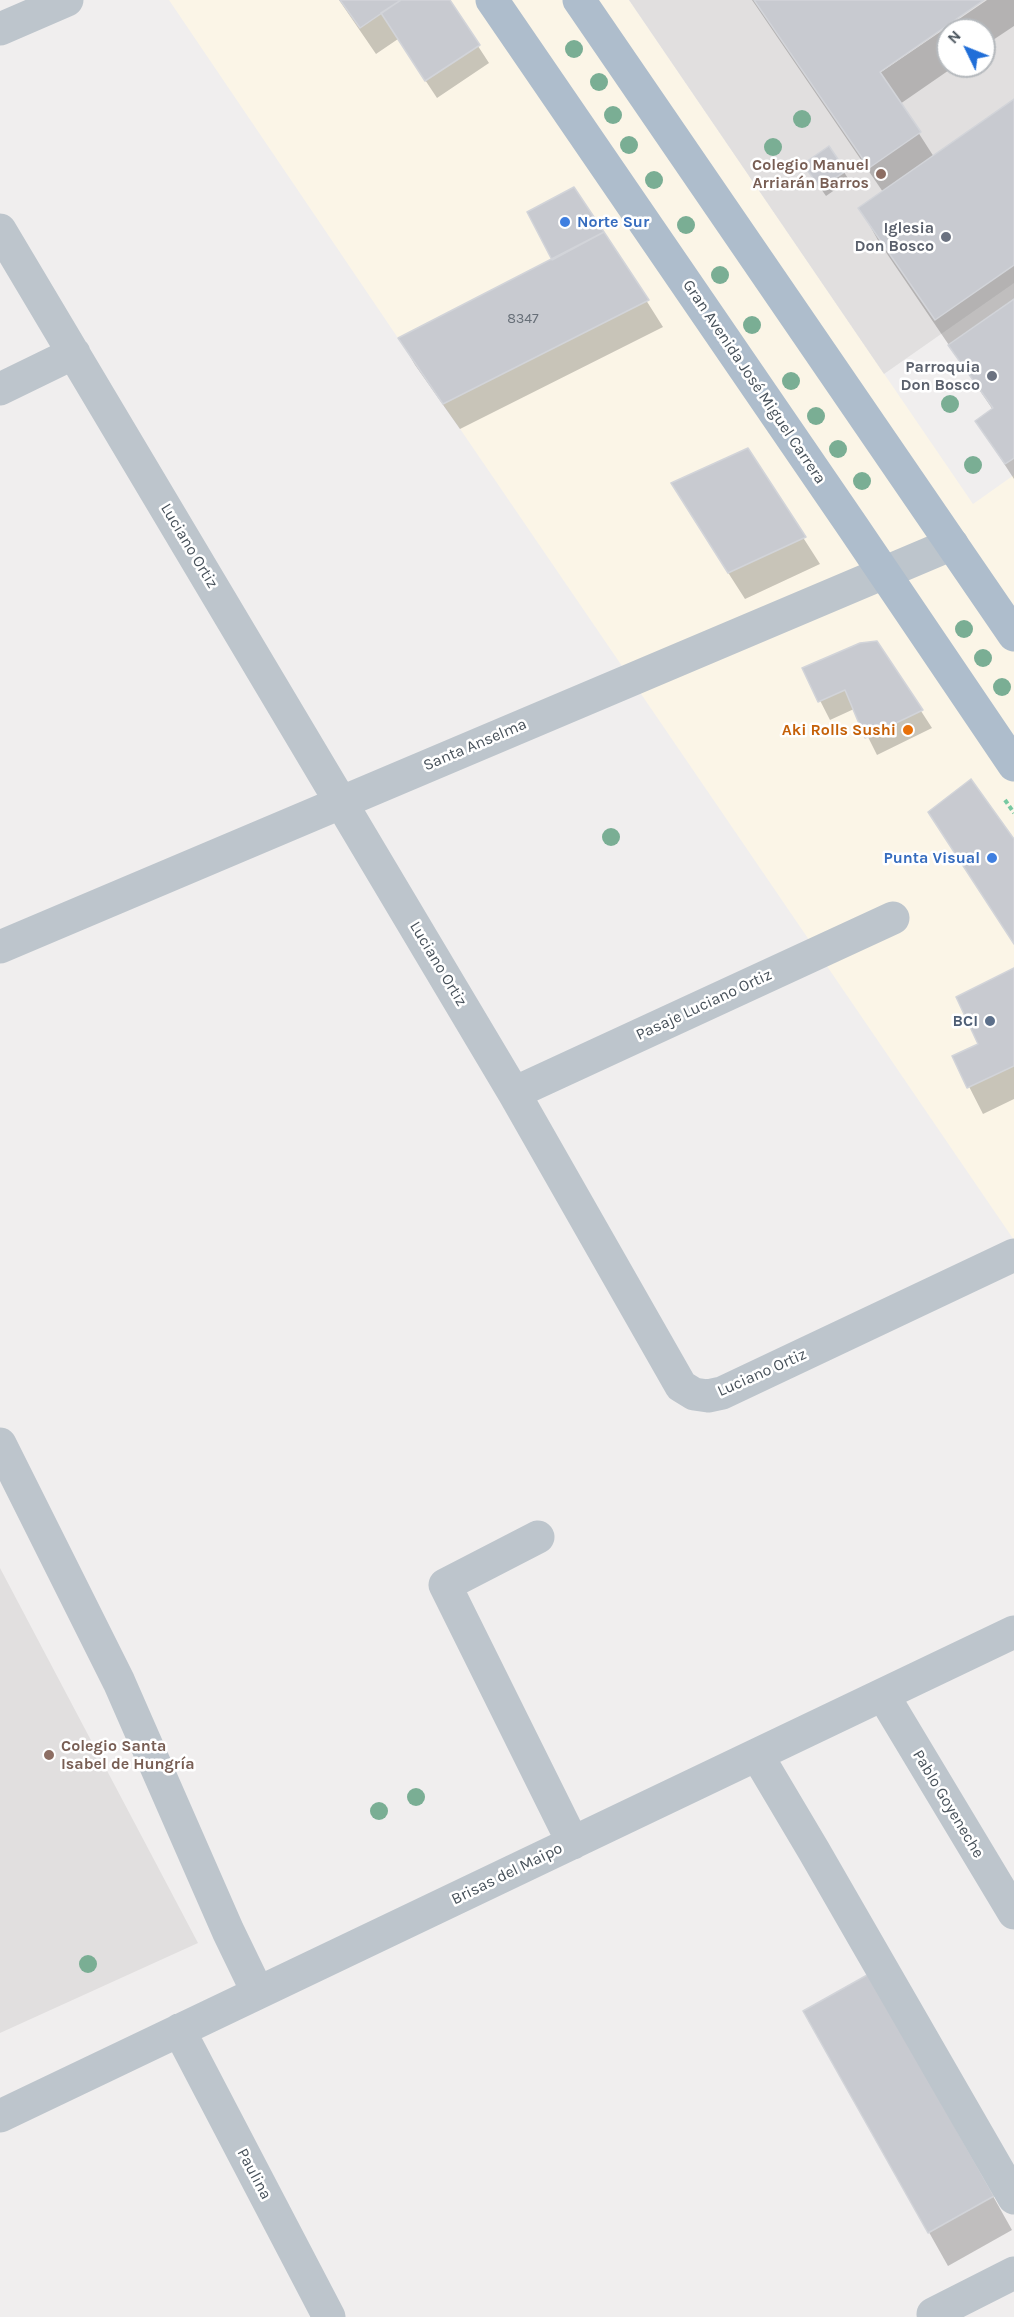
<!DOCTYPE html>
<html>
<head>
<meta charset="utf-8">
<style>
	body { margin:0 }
	#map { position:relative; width:1014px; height:2317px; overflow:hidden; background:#f0eeee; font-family:Karla,sans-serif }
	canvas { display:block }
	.north { position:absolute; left:936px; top:18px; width:60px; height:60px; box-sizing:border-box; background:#fff; border:2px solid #b5b9bd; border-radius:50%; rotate:313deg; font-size:16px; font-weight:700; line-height:24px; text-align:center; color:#47515a }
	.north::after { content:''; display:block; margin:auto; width:21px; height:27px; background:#206ed8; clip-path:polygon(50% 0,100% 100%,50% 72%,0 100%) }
</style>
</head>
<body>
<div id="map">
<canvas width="1014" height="2317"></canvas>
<div class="north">N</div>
</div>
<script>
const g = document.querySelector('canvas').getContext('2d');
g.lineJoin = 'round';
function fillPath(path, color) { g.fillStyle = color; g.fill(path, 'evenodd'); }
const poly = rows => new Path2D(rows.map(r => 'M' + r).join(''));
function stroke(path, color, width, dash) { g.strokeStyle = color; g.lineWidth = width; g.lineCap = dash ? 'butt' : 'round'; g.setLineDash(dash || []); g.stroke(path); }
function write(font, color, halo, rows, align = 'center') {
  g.font = font + ' Karla,sans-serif'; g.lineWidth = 5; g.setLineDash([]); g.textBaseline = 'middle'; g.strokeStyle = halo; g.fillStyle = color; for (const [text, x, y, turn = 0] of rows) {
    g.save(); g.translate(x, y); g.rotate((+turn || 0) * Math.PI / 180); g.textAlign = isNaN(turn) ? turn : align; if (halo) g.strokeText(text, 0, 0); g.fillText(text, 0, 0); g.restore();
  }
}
const commercial = poly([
	[169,0,629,0,973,504,1014,475,1014,1240,398,338]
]);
const education = poly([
	[629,0,1014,0,1014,283,884,374],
	[948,30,984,30,984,66,948,66],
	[0,1568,198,1943,0,2033]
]);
const shadow = poly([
	[339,0,448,0,489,63,437,98,398,39,376,54],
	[752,0,982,0,873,75,874,77,987,0,1014,0,1014,26,984,46,984,30,948,30,948,66,955,66,900,104,934,157,1014,101,1014,479,977,422,993,410,879,242,860,208,883,192],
	[844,172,849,180,826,196,810,173],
	[603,232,663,327,460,429,415,365,400,339],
	[747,450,820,564,745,599,688,510],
	[877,643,932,728,877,755,854,709,830,720,804,669],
	[1014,970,1014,1099,983,1114,954,1057,980,1044],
	[888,2009,1012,2230,948,2266,805,2012]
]);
const building = poly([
	[340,0,401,0,360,28,340,0],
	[401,0,450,0,480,45,425,81,381,13,401,0],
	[754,0,984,0,880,72,921,132,869,168,754,0],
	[1014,99,1014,265,935,320,858,208,1014,99],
	[829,146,846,171,820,188,803,164,829,146],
	[574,187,604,232,552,260,527,212,574,187],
	[604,232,649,300,443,404,398,338,604,232],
	[1014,299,1014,458,1005,464,975,421,993,408,948,345,1014,299],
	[748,448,806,537,728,573,671,483,748,448],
	[877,641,923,710,865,738,845,690,818,702,802,668,860,643,877,641],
	[971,779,1014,839,1014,944,928,812,971,779],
	[1014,968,1014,1066,967,1088,952,1056,978,1044,956,997,1014,968],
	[869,1974,994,2196,928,2233,803,2011,869,1974]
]);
const path = poly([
	[1005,800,1014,813]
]);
const minor = poly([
	[0,29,67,0],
	[0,230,514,1093,681,1386,694,1394,708,1396,722,1393,1014,1255],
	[0,389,74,353],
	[0,947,952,544],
	[514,1093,893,918],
	[0,1444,119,1682,228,1931,258,1993],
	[538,1537,445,1585,573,1843],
	[883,1695,1014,1913],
	[757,1755,814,1851,1014,2198],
	[179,2030,329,2317],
	[0,2116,1014,1632],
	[933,2314,1014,2273]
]);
const major = poly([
	[492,0,853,527,1014,765],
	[579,0,1014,635]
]);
const trees = [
	[574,49],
	[599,82],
	[613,115],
	[802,119],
	[629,145],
	[773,147],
	[654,180],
	[686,225],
	[720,275],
	[752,325],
	[791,381],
	[950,404],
	[816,416],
	[838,449],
	[973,465],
	[862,481],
	[964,629],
	[983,658],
	[1002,687],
	[611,837],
	[416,1797],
	[379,1811],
	[88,1964]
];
const markers = [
	[881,174,6,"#8d6e63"],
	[565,222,6,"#3f7fe0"],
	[946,237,6,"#6b7280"],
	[992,376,6,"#6b7280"],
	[908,730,6,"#e8710a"],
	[992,858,6,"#3f7fe0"],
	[990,1021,6,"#5c6f8a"],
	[49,1755,6,"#8d6e63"]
];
const numberNames = [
	["8347",523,319]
];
const educationNames = [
	["Colegio Manuel",869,165],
	["Arriarán Barros",869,183],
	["Colegio Santa",61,1746,"left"],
	["Isabel de Hungría",61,1764,"left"]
];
const shopNames = [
	["Norte Sur",577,222],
	["Punta Visual",980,858,"right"]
];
const worshipNames = [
	["Iglesia",934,228],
	["Don Bosco",934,246],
	["Parroquia",980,367],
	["Don Bosco",980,385]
];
const streetNames = [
	["Gran Avenida José Miguel Carrera",754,382,56],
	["Luciano Ortiz",189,546,59],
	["Santa Anselma",475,745,-23],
	["Luciano Ortiz",438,964,59],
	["Pasaje Luciano Ortiz",704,1005,-25],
	["Luciano Ortiz",762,1373,-24],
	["Pablo Goyeneche",948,1804,59],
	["Brisas del Maipo",507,1874,-26],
	["Paulina",254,2174,62]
];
const foodNames = [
	["Aki Rolls Sushi",896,730]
];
const serviceNames = [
	["BCI",978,1021]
];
fillPath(commercial, '#fbf5e7');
fillPath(education, '#e1dfdf');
fillPath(shadow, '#0003');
fillPath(building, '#c8cad0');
stroke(building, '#d2d4d9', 1.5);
stroke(path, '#77c9a2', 4, [4.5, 3]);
stroke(minor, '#bdc5cc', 33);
stroke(major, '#aebdcc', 33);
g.fillStyle = '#7aae94';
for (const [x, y] of trees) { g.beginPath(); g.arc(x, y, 9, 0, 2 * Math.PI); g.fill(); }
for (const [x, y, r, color] of markers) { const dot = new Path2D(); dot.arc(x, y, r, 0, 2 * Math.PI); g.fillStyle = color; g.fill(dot); stroke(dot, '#fff', 2); }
write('14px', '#676f78', null, numberNames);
write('bold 16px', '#785e54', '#fff', educationNames, 'right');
write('bold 16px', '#366cbe', '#fff', shopNames, 'left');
write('bold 16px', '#5b616d', '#fff', worshipNames, 'right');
write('16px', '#47515a', '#fff', streetNames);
write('bold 16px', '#c56008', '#fff', foodNames, 'right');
write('bold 16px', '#4e5e75', '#fff', serviceNames, 'right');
</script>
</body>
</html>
